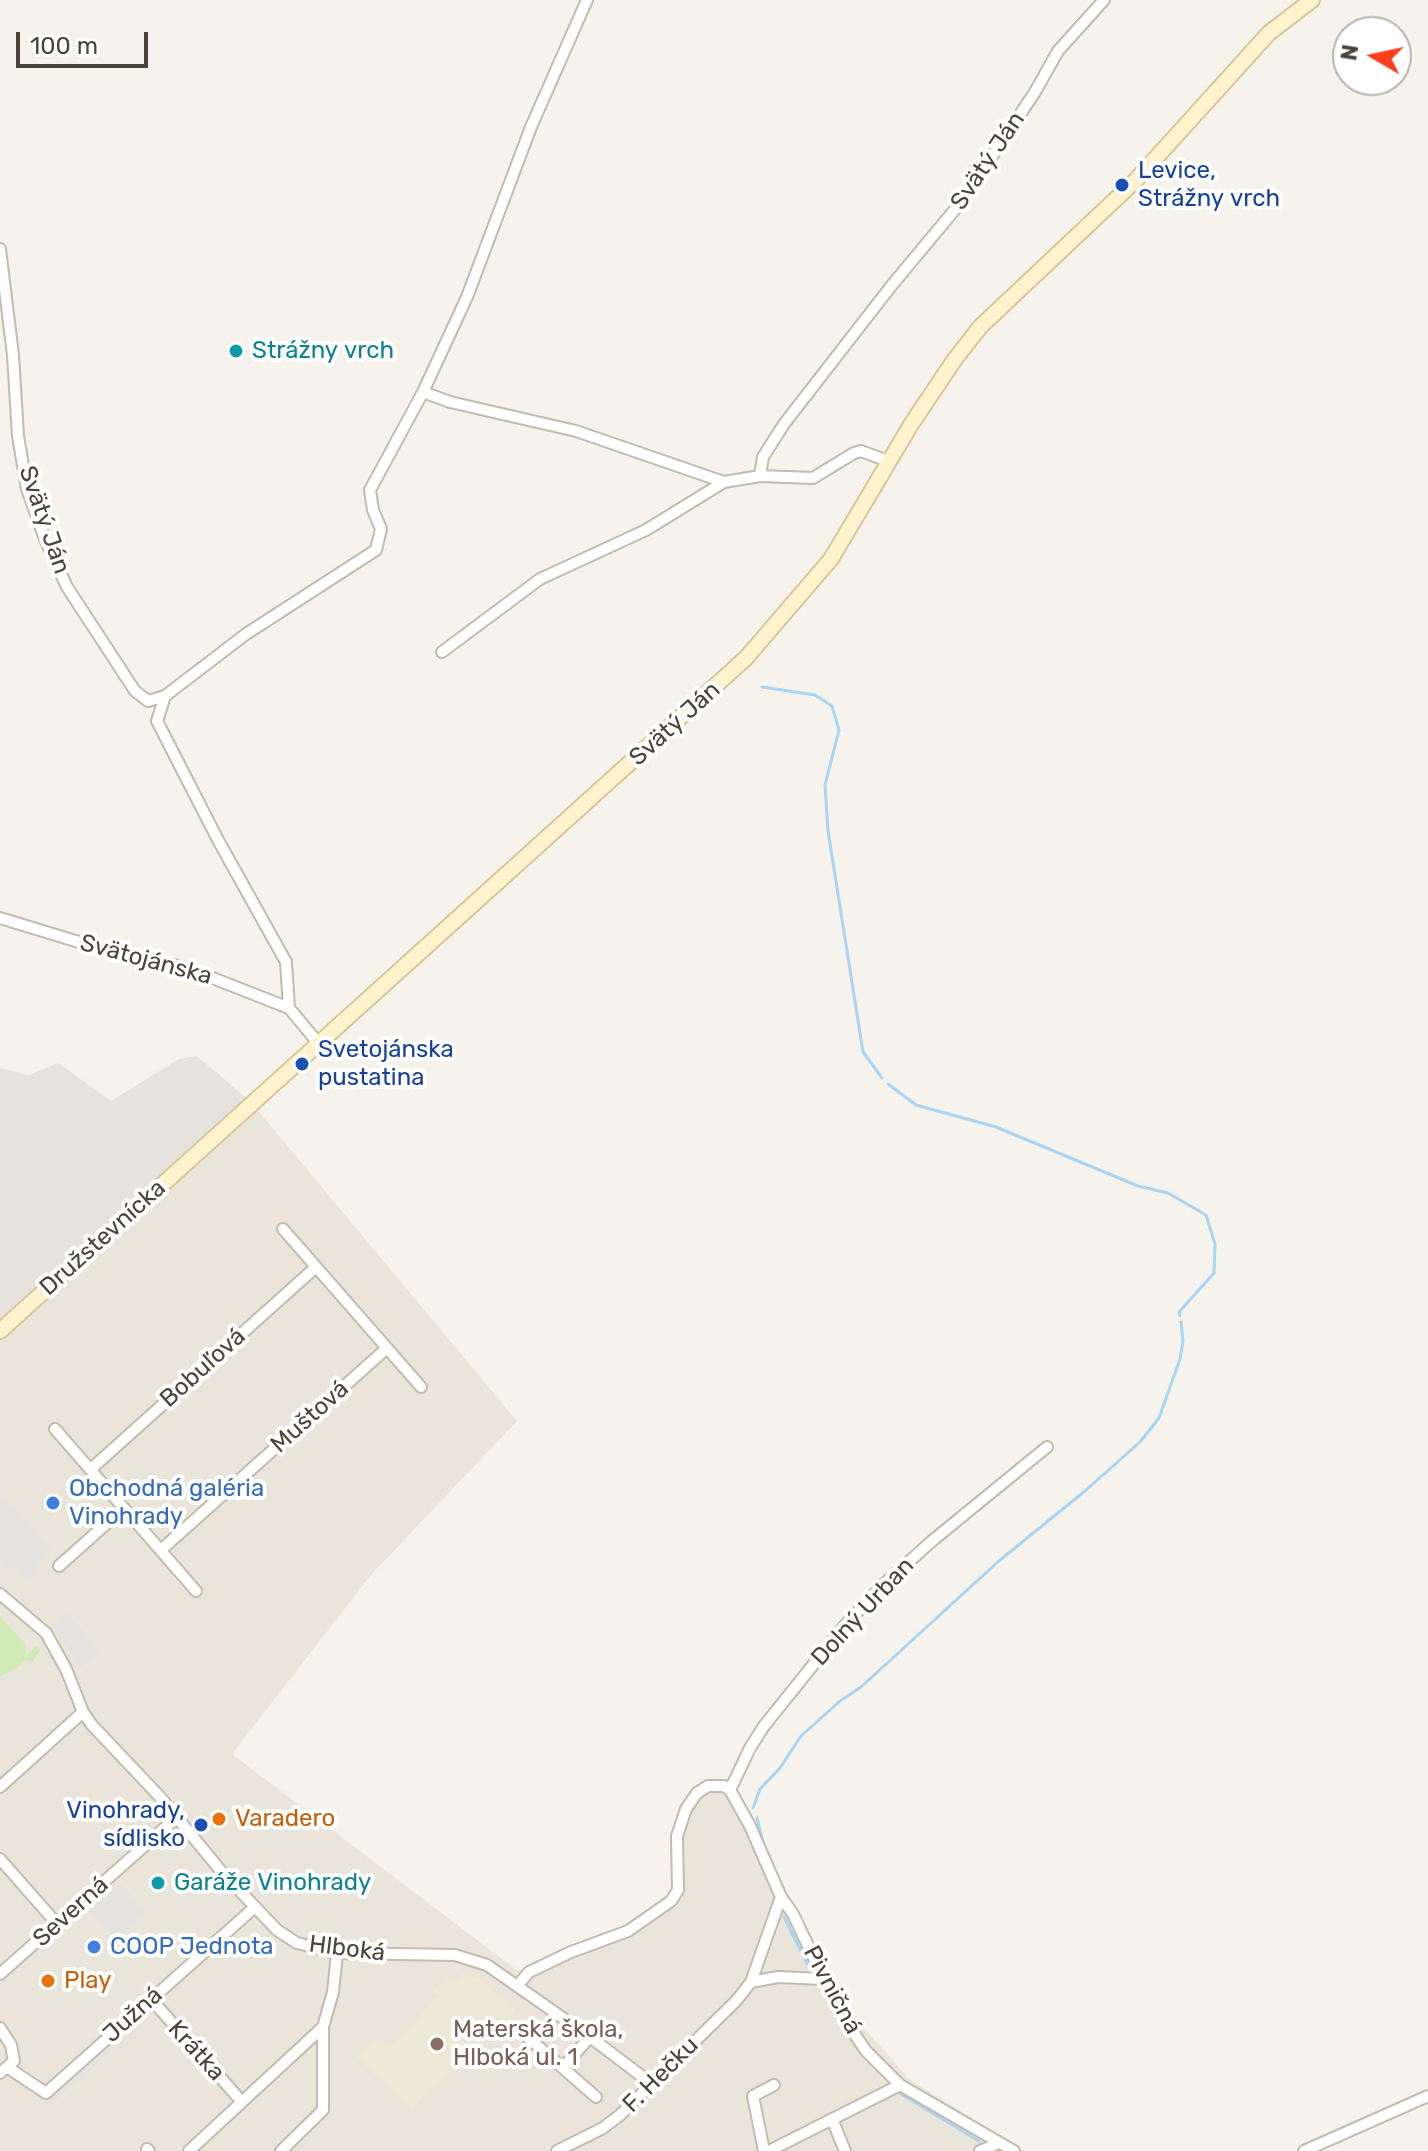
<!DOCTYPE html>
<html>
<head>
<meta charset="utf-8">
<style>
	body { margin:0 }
	#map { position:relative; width:1428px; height:2151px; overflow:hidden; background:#f6f3ec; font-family:Rubik,sans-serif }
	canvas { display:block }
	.north { position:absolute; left:1332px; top:16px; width:80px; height:80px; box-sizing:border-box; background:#fff; border:2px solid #b7b4b0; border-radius:50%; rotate:279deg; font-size:22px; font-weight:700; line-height:32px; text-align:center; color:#4b4439 }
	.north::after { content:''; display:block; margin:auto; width:28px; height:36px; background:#fc3f1d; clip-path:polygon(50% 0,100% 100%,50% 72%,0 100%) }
	.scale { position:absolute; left:16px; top:32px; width:132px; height:36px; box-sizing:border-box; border:4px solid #4b4439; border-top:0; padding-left:10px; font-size:24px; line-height:28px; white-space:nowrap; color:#4b4439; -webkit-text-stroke:6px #fff; paint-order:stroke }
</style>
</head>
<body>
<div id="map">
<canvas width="1428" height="2151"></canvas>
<div class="north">N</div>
<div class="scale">100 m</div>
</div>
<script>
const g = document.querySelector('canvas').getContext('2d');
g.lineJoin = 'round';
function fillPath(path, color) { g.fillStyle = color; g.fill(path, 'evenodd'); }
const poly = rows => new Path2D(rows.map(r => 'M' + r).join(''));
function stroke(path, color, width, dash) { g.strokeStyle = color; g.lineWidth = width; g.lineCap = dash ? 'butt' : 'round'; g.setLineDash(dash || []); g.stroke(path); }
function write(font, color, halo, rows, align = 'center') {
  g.font = font + ' Rubik,sans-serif'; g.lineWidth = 8; g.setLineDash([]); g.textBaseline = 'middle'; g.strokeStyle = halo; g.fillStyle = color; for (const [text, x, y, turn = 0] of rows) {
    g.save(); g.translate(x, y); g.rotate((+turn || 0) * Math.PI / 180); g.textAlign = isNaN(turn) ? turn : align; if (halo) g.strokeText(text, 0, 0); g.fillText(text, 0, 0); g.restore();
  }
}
const residential = poly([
	[249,1100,517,1421,370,1576,232,1754,518,1971,624,1928,667,1901,673,1892,673,1848,690,1796,706,1782,723,1783,735,1791,850,2012,909,2079,1025,2151,0,2151,0,1324]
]);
const industrial = poly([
	[197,1056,249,1100,0,1324,0,1068,29,1075,58,1063,111,1101,179,1059]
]);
const education = poly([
	[462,1974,480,1978,516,2010,411,2109,357,2057,375,2038,377,2041,381,2038,392,2047,421,2017,418,2014,437,1997,432,1991,448,1976,454,1981]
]);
const green = poly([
	[0,1617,24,1642,27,1656,36,1646,41,1649,32,1662,25,1660,17,1668,0,1677]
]);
const parking = poly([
	[0,1493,51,1550,34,1565,38,1570,27,1581,14,1566,8,1570,0,1561],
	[68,1613,100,1652,81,1668,53,1625],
	[120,1883,146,1913,116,1940,89,1911],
	[169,2003,241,2084,237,2088,164,2008],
	[136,2019,140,2024,52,2104,47,2098]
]);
const stream = poly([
	[762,687,815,695,832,706,839,730,825,785,828,831,863,1052,882,1078],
	[888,1084,916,1105,996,1127,1138,1186,1168,1193,1206,1215,1215,1244,1214,1273,1179,1312,1180,1316],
	[753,1808,760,1789,780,1768,801,1736,840,1701,861,1687,1000,1560,1085,1491,1140,1442,1159,1418,1180,1359,1183,1341,1181,1322],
	[757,1818,764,1846],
	[784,1917,809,1967],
	[901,2094,979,2141]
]);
const street = poly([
	[0,249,13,355,18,436,27,489,45,539,67,587,135,691,148,701,165,696],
	[423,392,450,402,576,431,724,482],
	[760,476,763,457,784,424,892,285,962,201,1035,92,1058,51,1104,0],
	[442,652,540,579,646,530,724,482,760,476,813,478,854,453,861,451,888,461],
	[0,918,92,946,187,968,289,1008],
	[319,1044,289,1008,286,962,218,840,157,721,165,696,246,634,376,550,381,529,373,510,370,490,423,392,467,297,531,127,587,0],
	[283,1229,421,1387],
	[55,1429,196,1591],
	[91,1469,316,1267],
	[161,1550,387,1348],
	[59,1566,124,1508],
	[0,1594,46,1633,66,1669,83,1712,91,1724,160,1797,221,1871,277,1930,297,1943,337,1953,455,1955,487,1965,590,2037,652,2084],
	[0,1787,83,1712],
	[730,1790,750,1826,781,1897,793,1914,839,2011,866,2051,900,2085,1014,2151],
	[730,1790,750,1748,764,1726,846,1624,884,1584,932,1541,1047,1447],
	[0,1859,58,1925],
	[0,1974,177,1817],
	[751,1982,778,1977,823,1979],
	[518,1985,529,1972,571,1952,628,1931,671,1901,678,1890,677,1836,686,1809,697,1793,708,1786,724,1786,730,1790],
	[151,1999,242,2102],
	[0,2028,11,2045,14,2061,0,2073],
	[524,2034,596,2097],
	[7,2067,46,2093,255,1907],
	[563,2067,590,2037],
	[832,2119,845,2151],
	[147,2149,149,2151],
	[189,2151,323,2027,333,1992,337,1953],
	[281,2151,323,2110,323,2027],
	[557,2151,603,2128,620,2115,736,2001,751,1982,781,1897],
	[764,2151,753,2096,774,2085],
	[769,2151,900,2085],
	[980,2151,999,2143],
	[1304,2151,1428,2096]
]);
const secondary = poly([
	[0,1331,746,658,831,559,912,423,955,359,981,326,1135,181,1269,33,1312,0]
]);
const markers = [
	[1122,185,8,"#1a4fb4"],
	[236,351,8,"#0f9aa8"],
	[302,1064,8,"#1a4fb4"],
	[53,1503,8,"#3f7fe0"],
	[219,1819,8,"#e8710a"],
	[201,1825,8,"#1a4fb4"],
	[158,1883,8,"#0f9aa8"],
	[94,1947,8,"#3f7fe0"],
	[48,1981,8,"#e8710a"],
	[437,2044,8,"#8d6e63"]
];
const streetNames = [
	["Svätý Ján",988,161,-56],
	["Svätý Ján",44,520,71],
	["Svätý Ján",675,724,-42],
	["Svätojánska",146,960,15],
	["Družstevnícka",103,1238,-42],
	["Bobuľová",203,1368,-42],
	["Muštová",310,1417,-42],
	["Dolný Urban",863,1612,-47],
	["Severná",71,1912,-42],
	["Hlboká",347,1949,7],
	["Pivničná",832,1990,62],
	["Južná",133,2015,-42],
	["Krátka",196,2051,48],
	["F. Hečku",661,2075,-45]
];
const transitNames = [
	["Levice,",1138,171],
	["Strážny vrch",1138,199],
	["Svetojánska",318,1050],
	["pustatina",318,1078],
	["Vinohrady,",185,1811,"right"],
	["sídlisko",185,1839,"right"]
];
const cultureNames = [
	["Strážny vrch",252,351],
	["Garáže Vinohrady",174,1883]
];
const shopNames = [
	["Obchodná galéria",69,1489],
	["Vinohrady",69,1517],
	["COOP Jednota",110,1947]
];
const foodNames = [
	["Varadero",235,1819],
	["Play",64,1981]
];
const educationNames = [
	["Materská škola,",453,2030],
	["Hlboká ul. 1",453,2058]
];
fillPath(residential, '#eae5da');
fillPath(industrial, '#e6e2dd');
fillPath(education, '#efe8d6');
fillPath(green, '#d2eab5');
fillPath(parking, '#e5e3e0');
stroke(stream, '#a9d4f2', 3);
stroke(street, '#c2bbae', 14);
stroke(secondary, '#d6c79b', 18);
stroke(street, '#fff', 10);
stroke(secondary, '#fff3cd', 14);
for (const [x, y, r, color] of markers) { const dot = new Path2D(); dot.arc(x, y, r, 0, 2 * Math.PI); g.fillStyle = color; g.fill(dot); stroke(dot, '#fff', 3); }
write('24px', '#4b4439', '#fff', streetNames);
write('24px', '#164399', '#fff', transitNames, 'left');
write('24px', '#0d838f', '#fff', cultureNames, 'left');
write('24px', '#366cbe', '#fff', shopNames, 'left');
write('24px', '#c56008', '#fff', foodNames, 'left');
write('24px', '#785e54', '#fff', educationNames, 'left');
</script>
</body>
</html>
